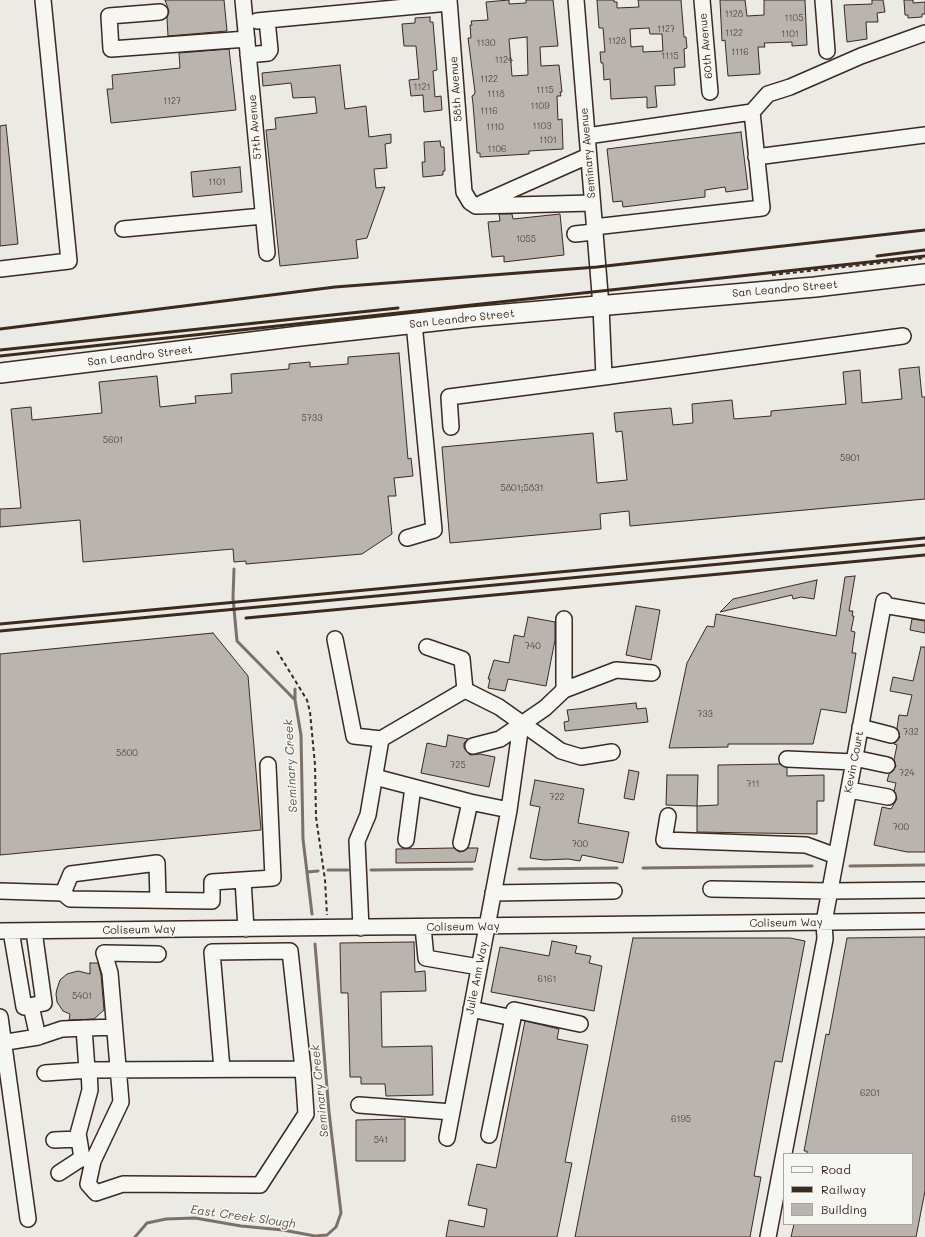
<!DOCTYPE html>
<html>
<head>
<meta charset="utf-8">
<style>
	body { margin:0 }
	#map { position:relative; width:925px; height:1237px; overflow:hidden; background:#ebeae5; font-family:Mali,sans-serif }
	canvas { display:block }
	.legend { position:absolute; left:783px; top:1153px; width:130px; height:72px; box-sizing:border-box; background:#f6f6f2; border:1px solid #aba49d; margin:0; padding:5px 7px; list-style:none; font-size:12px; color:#3b2a1e }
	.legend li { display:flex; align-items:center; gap:8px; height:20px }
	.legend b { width:20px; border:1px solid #aba49d }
</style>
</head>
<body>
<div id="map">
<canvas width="925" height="1237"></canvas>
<ul class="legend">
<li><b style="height:5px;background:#f6f6f2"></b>Road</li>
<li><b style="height:5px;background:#3b2a1e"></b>Railway</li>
<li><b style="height:11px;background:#bab4ae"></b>Building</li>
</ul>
</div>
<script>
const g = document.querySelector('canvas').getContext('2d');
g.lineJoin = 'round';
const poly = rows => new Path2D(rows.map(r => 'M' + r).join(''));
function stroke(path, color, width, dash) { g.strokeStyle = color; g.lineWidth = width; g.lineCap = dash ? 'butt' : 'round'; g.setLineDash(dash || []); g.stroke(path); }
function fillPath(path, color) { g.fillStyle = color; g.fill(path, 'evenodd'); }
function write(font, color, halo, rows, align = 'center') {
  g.font = font + ' Mali,sans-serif'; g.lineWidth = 3; g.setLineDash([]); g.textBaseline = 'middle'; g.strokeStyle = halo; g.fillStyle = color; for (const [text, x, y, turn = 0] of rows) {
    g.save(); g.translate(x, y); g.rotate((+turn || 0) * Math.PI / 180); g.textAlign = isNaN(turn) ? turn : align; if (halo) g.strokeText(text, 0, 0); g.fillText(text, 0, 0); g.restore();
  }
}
const stream = poly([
	[234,569,233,598,237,641,295,700,301,735,303,839,312,914],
	[295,689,295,699],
	[850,866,925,865],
	[643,868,812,866],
	[519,869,617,868],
	[328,870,348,870],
	[371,870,472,869],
	[307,872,318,871],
	[135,1237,147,1223,166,1219,195,1218,241,1226,283,1230,315,1236,327,1235,336,1227,341,1213,329,1112,315,944]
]);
const building = poly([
	[165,0,224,0,227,31,168,36,167,18,169,11,165,0],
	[509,0,509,4,526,3,526,0,553,0,558,46,540,47,541,66,559,65,562,92,560,92,561,96,557,96,558,120,562,119,563,149,529,151,529,154,480,157,480,153,477,153,473,104,472,96,474,95,475,92,468,38,471,38,470,25,472,25,471,21,488,20,486,2,509,0],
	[527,37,528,75,512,76,509,39,527,37],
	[597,0,614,0,614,2,617,2,617,8,639,7,638,0,681,0,684,37,686,37,687,48,684,49,685,67,674,68,675,85,655,86,657,107,647,108,647,97,611,99,610,79,604,80,603,63,601,63,600,52,605,52,603,28,599,28,597,0],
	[649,28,650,34,662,34,663,51,643,52,643,46,631,47,630,29,649,28],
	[720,0,745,0,747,16,764,15,764,0,805,0,807,45,792,46,792,42,764,43,765,47,758,47,760,74,728,76,725,40,722,41,720,0],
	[872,0,883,0,885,12,877,13,878,22,866,22,867,39,847,42,844,5,872,4,872,0],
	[904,0,913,0,913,3,925,2,925,14,922,14,922,17,908,18,908,15,905,15,904,0],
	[430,17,430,22,433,22,437,70,433,71,435,97,441,96,442,110,424,112,423,95,411,96,409,80,419,79,416,46,404,46,402,24,415,23,415,18,430,17],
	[229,49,236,110,111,123,107,89,113,89,112,75,180,68,179,53,229,49],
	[340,65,345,109,366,106,369,137,391,134,391,143,385,144,387,168,374,169,376,188,385,187,367,238,356,240,358,258,280,266,266,130,276,129,275,118,317,113,315,97,293,98,291,83,263,86,262,73,340,65],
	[6,125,18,244,0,246,0,126,6,125],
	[741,132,748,189,726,192,725,187,705,190,705,197,623,207,622,201,613,202,607,149,741,132],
	[440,141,441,147,444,147,445,171,443,171,443,175,423,177,422,162,425,162,424,142,440,141],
	[240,167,242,192,193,197,191,172,240,167],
	[499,214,512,214,513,219,560,214,564,255,504,262,504,256,492,257,488,222,500,221,499,214],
	[399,353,408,459,411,458,413,476,394,478,396,496,388,496,392,534,362,554,246,564,246,561,234,562,233,549,83,562,80,520,0,527,0,509,21,508,11,409,31,407,32,420,102,413,99,382,157,376,160,407,196,403,195,396,232,393,231,374,289,369,289,364,310,362,310,367,348,364,348,357,399,353],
	[919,367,922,397,925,397,925,499,630,526,629,511,600,514,601,529,450,543,442,447,593,433,597,483,627,480,622,431,616,432,614,413,671,408,673,425,693,423,692,404,732,400,734,419,771,416,771,411,846,404,843,372,860,370,862,403,902,399,899,369,919,367],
	[855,576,849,611,853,611,852,616,854,616,851,631,855,632,852,653,856,653,846,713,821,709,813,744,728,744,728,747,669,748,687,663,707,626,714,627,716,614,836,636,845,577,855,576],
	[817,580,814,599,801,597,793,599,792,595,720,612,733,599,817,580],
	[636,606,660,610,651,660,626,655,636,606],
	[528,617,555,622,555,640,546,686,508,679,505,691,488,688,490,679,488,679,494,660,509,663,514,635,524,637,528,617],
	[912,619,925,621,925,633,910,630,912,619],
	[213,633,248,676,261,830,0,855,0,654,213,633],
	[921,647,925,647,925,852,907,852,874,845,882,807,891,809,897,799,894,791,896,783,887,781,889,774,893,771,896,766,894,760,897,745,894,744,900,737,897,728,899,715,907,716,912,695,890,691,893,677,913,681,921,647],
	[636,703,637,709,646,708,648,722,565,731,564,722,569,721,567,710,636,703],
	[448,735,468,739,464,743,464,748,470,755,480,754,495,757,489,787,421,773,427,743,446,747,448,735],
	[780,764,787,768,787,776,824,775,824,801,817,801,817,834,697,832,697,806,718,805,718,765,780,764],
	[629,770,639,772,634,800,624,798,629,770],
	[667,775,698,775,697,806,666,805,667,775],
	[535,780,584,789,578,823,629,832,623,863,582,855,580,861,568,859,544,860,530,858,540,807,530,805,535,780],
	[454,848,459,852,464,851,468,848,478,848,475,862,396,863,396,849,454,848],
	[925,937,925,1191,916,1237,791,1237,794,1224,912,1224,912,1154,807,1154,807,1151,804,1151,826,1034,829,1035,847,938,925,937],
	[633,938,790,938,805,941,782,1062,775,1061,754,1176,761,1177,750,1237,575,1237,633,938],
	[552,941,577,946,575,953,591,956,589,963,602,966,594,1011,491,992,500,947,549,956,552,941],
	[414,942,415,972,425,971,426,991,381,992,382,1047,432,1046,433,1095,386,1096,385,1084,361,1084,361,1077,350,1077,348,993,341,993,340,943,414,942],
	[90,963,98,963,101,975,104,1010,94,1019,69,1020,70,1014,63,1011,57,1002,56,994,57,989,60,980,67,974,78,971,90,974,90,963],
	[525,1021,559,1029,557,1039,588,1045,565,1162,572,1163,557,1237,446,1237,449,1220,484,1227,487,1209,468,1205,477,1164,496,1168,525,1021],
	[405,1119,405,1161,356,1161,356,1120,405,1119]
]);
const path = poly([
	[772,275,925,258],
	[277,651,307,700,310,712,315,765,316,817,325,880,327,915]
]);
const minor = poly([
	[243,0,267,253],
	[449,0,464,192,470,202,476,206,592,203],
	[576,0,601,306,604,377,903,336],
	[702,0,710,92],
	[823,0,827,51],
	[160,12,109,16,111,49,247,39],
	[267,20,449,3],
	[248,55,268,53,270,50,267,20,257,21],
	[587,136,752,112,768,94,790,87,861,56,925,33],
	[756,157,925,135],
	[482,203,588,156],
	[594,227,762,208,752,112],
	[123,229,263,216],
	[575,234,594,232],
	[0,269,69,261,43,0],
	[451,427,449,397,604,377],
	[407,538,434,530,414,323],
	[883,605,925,612],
	[335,639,354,736,381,739,368,815,357,841,361,928],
	[427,647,462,659,465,690,499,707,561,751,581,757,612,752],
	[564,690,616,670,652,673],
	[860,727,891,735],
	[381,739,465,690],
	[473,746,500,739,545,708,564,690,564,619],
	[854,758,887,765],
	[787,759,854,762],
	[375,777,470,802],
	[849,790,888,797],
	[668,816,664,840,806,845,836,856],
	[406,840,413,787],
	[461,843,470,802,509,810],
	[243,880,246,929],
	[711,889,830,891,925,890],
	[0,891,63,893,70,899,212,901,212,882,273,878,268,765],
	[63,893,71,874,157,863,158,900],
	[493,893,614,891],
	[423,927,426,958,479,967],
	[0,931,925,921],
	[11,931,24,1007,44,1003,34,931],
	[471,1009,513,1018,514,1010,580,1024],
	[0,1017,28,1219],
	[84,1028,87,1070],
	[38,1037,62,1029,114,1027],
	[0,1043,38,1037,31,1006],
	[222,1069,212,952,290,951,303,1069],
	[45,1073,89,1070,90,1090,78,1134,79,1139],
	[359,1105,452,1112],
	[489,1135,513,1018],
	[447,1138,509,810,521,724],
	[54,1140,79,1139,82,1158,59,1173],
	[82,1158,93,1161,88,1184,96,1193,123,1184,260,1185,306,1114,303,1069,89,1070],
	[93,1161,121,1102,110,973,104,953,158,954],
	[768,1237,825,939,824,922,884,601]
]);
const major = poly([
	[0,373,300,336,471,317,815,287,925,274]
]);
const rail = poly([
	[877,256,925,250],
	[0,329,335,287,597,267,925,230],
	[0,350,398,308],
	[0,356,925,256],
	[246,618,925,555],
	[0,624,925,538],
	[0,631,925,545]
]);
const numberNames = [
	["1128",734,14],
	["1105",794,18],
	["1127",666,29],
	["1122",734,33],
	["1101",790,34],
	["1128",617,41],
	["1130",486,43],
	["1116",740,52],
	["1115",670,56],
	["1124",504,60],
	["1122",489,79],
	["1121",422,87],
	["1115",545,90],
	["1118",496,94],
	["1127",172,101],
	["1109",540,106],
	["1116",489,111],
	["1103",542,126],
	["1110",495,127],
	["1101",548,140],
	["1106",497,149],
	["1101",217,182],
	["1055",526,239],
	["5733",312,418],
	["5601",113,440],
	["5901",850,458],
	["5801;5831",522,488],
	["740",533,646],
	["733",705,714],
	["732",911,732],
	["5800",127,753],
	["725",458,765],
	["724",907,773],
	["711",753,784],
	["722",557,797],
	["700",901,827],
	["700",580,844],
	["6161",547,979],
	["5401",82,996],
	["6201",870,1093],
	["6195",681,1119],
	["541",381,1140]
];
const streetNames = [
	["60th Avenue",706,46,-95],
	["58th Avenue",456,89,-94],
	["57th Avenue",255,127,-95],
	["Seminary Avenue",588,153,-95],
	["San Leandro Street",785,289,-5],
	["San Leandro Street",462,319,-6],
	["San Leandro Street",140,356,-7],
	["Kevin Court",854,762,-79],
	["Coliseum Way",786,923,-1],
	["Coliseum Way",463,927,-1],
	["Coliseum Way",139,930,-1],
	["Julie Ann Way",477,978,-79]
];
const waterNames = [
	["Seminary Creek",291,766,-93],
	["Seminary Creek",320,1091,-96],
	["East Creek Slough",243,1217,8]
];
stroke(stream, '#7c7167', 3);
fillPath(building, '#bab4ae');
stroke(building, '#3b2a1e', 1);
stroke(minor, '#3b2a1e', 18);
stroke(major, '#3b2a1e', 22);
stroke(path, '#3b2a1e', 2, [4, 3]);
stroke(minor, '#f6f6f2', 15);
stroke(major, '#f6f6f2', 19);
stroke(rail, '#3b2a1e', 3);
write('9px', '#5b4c42', null, numberNames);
write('11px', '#3b2a1e', '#f6f6f2', streetNames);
write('italic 12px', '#615449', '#f6f6f2', waterNames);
</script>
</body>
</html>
